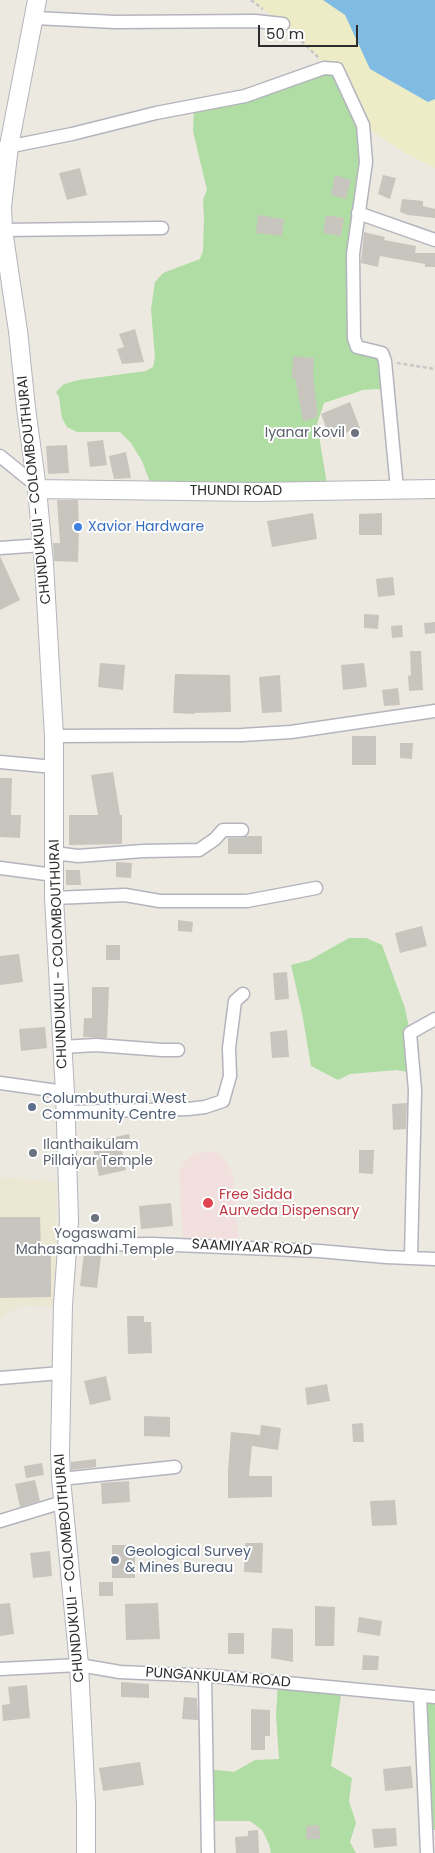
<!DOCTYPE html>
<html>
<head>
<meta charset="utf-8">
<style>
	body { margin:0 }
	#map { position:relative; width:435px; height:1853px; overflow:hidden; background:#ece9e0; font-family:Poppins,sans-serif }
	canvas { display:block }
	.scale { position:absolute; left:258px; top:25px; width:100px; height:22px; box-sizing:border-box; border:2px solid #2c2c2c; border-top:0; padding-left:6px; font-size:15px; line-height:18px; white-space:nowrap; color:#2c2c2c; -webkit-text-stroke:4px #fff; paint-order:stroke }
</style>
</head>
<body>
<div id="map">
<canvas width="435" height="1853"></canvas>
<div class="scale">50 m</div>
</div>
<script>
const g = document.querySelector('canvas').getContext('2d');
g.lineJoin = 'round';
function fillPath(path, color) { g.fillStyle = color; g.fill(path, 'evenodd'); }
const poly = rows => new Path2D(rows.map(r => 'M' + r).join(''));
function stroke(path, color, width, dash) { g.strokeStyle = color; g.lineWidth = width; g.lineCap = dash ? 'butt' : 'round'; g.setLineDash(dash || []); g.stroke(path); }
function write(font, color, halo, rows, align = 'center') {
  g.font = font + ' Poppins,sans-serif'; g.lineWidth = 4; g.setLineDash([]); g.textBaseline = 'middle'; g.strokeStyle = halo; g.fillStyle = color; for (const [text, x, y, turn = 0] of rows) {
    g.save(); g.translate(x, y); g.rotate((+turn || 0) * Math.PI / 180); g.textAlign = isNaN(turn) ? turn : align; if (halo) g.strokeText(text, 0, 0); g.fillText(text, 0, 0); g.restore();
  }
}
const education = poly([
	[0,1177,57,1182,56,1307,21,1305,0,1320]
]);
const medical = poly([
	[214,1151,221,1155,226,1161,233,1175,239,1247,183,1245,179,1171,185,1162,195,1153]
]);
const green = poly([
	[337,69,363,125,364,180,354,338,382,353,387,391,377,389,363,390,324,403,317,424,328,490,153,490,142,461,131,443,120,432,77,432,67,427,62,418,59,397,56,392,64,384,79,380,146,371,153,367,155,357,151,309,155,282,163,273,200,259,203,251,204,218,203,200,207,190,193,131,194,106],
	[349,938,366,938,382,945,405,1008,410,1033,413,1073,396,1070,350,1074,338,1080,311,1066,302,1013,291,965,310,960],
	[278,1682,342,1688,331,1766,352,1778,349,1801,356,1823,350,1842,356,1853,271,1853,269,1844,262,1830,250,1821,208,1821,207,1769,234,1772,255,1760,279,1759,276,1715],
	[420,1696,435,1697,435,1830,427,1830]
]);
const sand = poly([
	[251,0,323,0,345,15,371,69,428,102,435,99,435,168,405,153,363,125,337,69,328,68,283,24]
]);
const water = poly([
	[323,0,435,0,435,99,428,102,370,69,345,15]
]);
const building = poly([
	[80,168,87,195,67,200,59,173],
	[335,175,351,180,346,199,331,195],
	[383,175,396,178,390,199,378,194],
	[402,199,423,201,423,206,435,209,435,218,408,215,400,212],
	[258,215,284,219,282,236,256,233],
	[326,215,344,218,341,236,323,233],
	[364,232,385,237,384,240,416,246,415,253,435,253,435,267,425,267,425,264,380,256,378,267,361,263],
	[135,329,144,362,122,364,117,349,124,347,119,334],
	[293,356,314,358,313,375,318,417,303,421,295,378,292,378],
	[350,402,360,428,330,438,321,414],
	[103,440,107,465,90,467,87,442],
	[67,445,69,473,48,474,46,446],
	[126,452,131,478,114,479,109,456],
	[57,500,78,500,79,530,78,562,54,561,53,543,60,543],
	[313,513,317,539,272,547,267,521],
	[382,513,382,535,359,535,359,514],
	[0,556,20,600,0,610],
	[393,577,395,595,378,597,376,579],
	[364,614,379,615,378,629,364,628],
	[435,622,435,633,425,634,424,623],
	[402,625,403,637,392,638,391,626],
	[410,651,421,651,423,690,409,691,408,676,411,675],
	[100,663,125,665,123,690,98,687],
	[364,663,367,687,343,690,341,665],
	[175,674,230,675,231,712,194,713,194,714,173,713],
	[280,675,282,712,262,713,259,677],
	[398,688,400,705,384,706,382,690],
	[352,736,376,736,376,765,352,765],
	[400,743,413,743,412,759,400,758],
	[113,772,120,815,122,815,122,844,69,845,69,815,98,815,91,775],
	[0,778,12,778,11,815,21,815,20,838,0,837],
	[247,836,262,836,262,854,228,854,228,838,242,838],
	[116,862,132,863,131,878,116,877],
	[66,870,80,870,81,885,66,885],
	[178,920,193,922,192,932,178,931],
	[422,926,427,946,400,953,395,933],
	[106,945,120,945,120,960,106,960],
	[19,954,23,982,0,985,0,956],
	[287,972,289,999,275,1000,273,973],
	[92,987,109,987,107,1038,83,1037,84,1018,92,1018],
	[45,1027,47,1048,21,1051,19,1029],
	[287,1030,289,1057,272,1058,270,1032],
	[407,1103,406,1129,393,1130,392,1104],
	[129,1134,132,1148,122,1150,126,1170,99,1176,92,1142],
	[359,1150,374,1150,373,1174,359,1173],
	[171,1203,173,1226,141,1229,139,1206],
	[0,1217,40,1217,41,1250,51,1250,51,1297,0,1298],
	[84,1253,101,1256,97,1288,80,1286],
	[127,1316,144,1316,144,1322,151,1322,152,1353,128,1354],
	[106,1376,111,1400,90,1405,84,1381],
	[327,1384,330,1401,307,1405,305,1388],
	[144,1416,170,1417,170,1437,144,1436],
	[363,1423,364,1442,353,1442,352,1424],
	[261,1425,281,1428,278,1450,252,1446,249,1476,272,1476,272,1497,228,1498,228,1471,231,1432,260,1435],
	[96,1459,96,1467,71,1470,71,1462],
	[42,1463,44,1475,26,1478,24,1466],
	[35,1480,40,1501,20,1507,15,1484],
	[129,1481,130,1502,102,1504,101,1483],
	[395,1500,397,1525,372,1526,370,1501],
	[245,1543,263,1543,262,1573,244,1572],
	[112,1545,135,1545,135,1578,112,1578],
	[50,1551,52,1576,33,1578,30,1553],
	[99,1582,113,1582,113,1596,99,1596],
	[10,1603,14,1634,0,1636,0,1604],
	[158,1603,160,1639,126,1640,125,1604],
	[315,1606,335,1607,334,1646,315,1646],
	[359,1617,382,1621,380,1636,357,1632],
	[272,1628,293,1629,293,1662,271,1658],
	[228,1633,244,1633,244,1654,228,1654],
	[363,1655,379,1656,378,1670,362,1670],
	[121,1682,149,1684,149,1698,121,1697],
	[27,1685,30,1718,3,1721,2,1705,10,1704,8,1687],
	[184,1697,197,1698,198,1720,182,1719],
	[251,1709,270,1710,270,1736,265,1736,265,1750,251,1750],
	[140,1762,144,1785,103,1791,99,1768],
	[411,1766,413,1788,385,1791,383,1769],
	[319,1825,320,1839,306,1839,306,1826],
	[396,1828,397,1846,374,1848,372,1829],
	[258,1830,259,1853,236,1853,235,1837,248,1836,248,1831]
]);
const path = poly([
	[251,0,263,9],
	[292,32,319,58],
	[397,363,435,369]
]);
const street = poly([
	[35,18,115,22,255,21,283,24],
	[2,148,72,134,156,113,245,96,324,68,337,69,363,125,366,162,353,254,354,338,357,347,382,353,385,361,397,489],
	[358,213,435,240],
	[3,230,162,228],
	[0,456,37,486],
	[0,548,43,545],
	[54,736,242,735,291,732,435,711],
	[0,762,54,767],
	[54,853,78,856,143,851,199,850,215,839,223,830,242,830],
	[0,868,54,875],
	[54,898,125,895,160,901,247,901,316,888],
	[62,1047,96,1045,162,1050,178,1050],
	[0,1083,65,1092],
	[65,1112,188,1109,205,1107,223,1101,230,1076,229,1048,235,1001,243,994],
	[68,1245,152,1244,319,1251,386,1257,435,1259],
	[411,1257,415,1090,410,1033,435,1019],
	[0,1378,61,1373],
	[61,1479,175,1467],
	[0,1521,63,1502],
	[0,1669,79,1665,120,1672,212,1676,435,1697],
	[205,1676,208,1853],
	[420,1696,427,1853]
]);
const secondary = poly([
	[37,0,9,146,2,207,3,230,18,331,26,408,37,489,44,564,54,736,54,898,65,1092,69,1220,63,1305,60,1453,61,1479,79,1665,86,1805,86,1853],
	[37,489,255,492,435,489]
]);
const markers = [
	[355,433,5,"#6b7280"],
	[78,527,5,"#3f7fe0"],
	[32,1107,5,"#5c6f8a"],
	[33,1153,5,"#6b7280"],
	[208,1203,6,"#e0444e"],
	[95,1218,5,"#6b7280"],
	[115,1560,5,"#5c6f8a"]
];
const worshipNames = [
	["Iyanar Kovil",345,433],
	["Ilanthaikulam",43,1145,"left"],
	["Pillaiyar Temple",43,1161,"left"],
	["Yogaswami",95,1234,"center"],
	["Mahasamadhi Temple",95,1250,"center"]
];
const streetNames = [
	["CHUNDUKULI - COLOMBOUTHURAI",35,490,-96],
	["THUNDI ROAD",236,491],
	["CHUNDUKULI - COLOMBOUTHURAI",59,954,-92],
	["SAAMIYAAR ROAD",252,1248,3],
	["CHUNDUKULI - COLOMBOUTHURAI",70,1568,-95],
	["PUNGANKULAM ROAD",218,1678,4]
];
const shopNames = [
	["Xavior Hardware",88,527]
];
const serviceNames = [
	["Columbuthurai West",42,1099],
	["Community Centre",42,1115],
	["Geological Survey",125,1552],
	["& Mines Bureau",125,1568]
];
const healthNames = [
	["Free Sidda",219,1195],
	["Aurveda Dispensary",219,1211]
];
fillPath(education, '#ece7d2');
fillPath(medical, '#f2e0df');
fillPath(green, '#afdda3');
fillPath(sand, '#edecc7');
fillPath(water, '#7fbbe2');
fillPath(building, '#c8c5bf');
stroke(street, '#b4b4be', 15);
stroke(secondary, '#b4b4be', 20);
stroke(path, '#c8c8c8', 2.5, [4, 2.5]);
stroke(street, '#fff', 12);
stroke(secondary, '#fff', 18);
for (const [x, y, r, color] of markers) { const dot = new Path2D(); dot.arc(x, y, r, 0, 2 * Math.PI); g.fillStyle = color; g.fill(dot); stroke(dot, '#fff', 2); }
write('14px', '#5b616d', '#fff', worshipNames, 'right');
write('14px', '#2c2c2c', '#fff', streetNames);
write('14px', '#366cbe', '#fff', shopNames, 'left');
write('14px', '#4e5e75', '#fff', serviceNames, 'left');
write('14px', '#be3a42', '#fff', healthNames, 'left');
</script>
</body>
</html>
